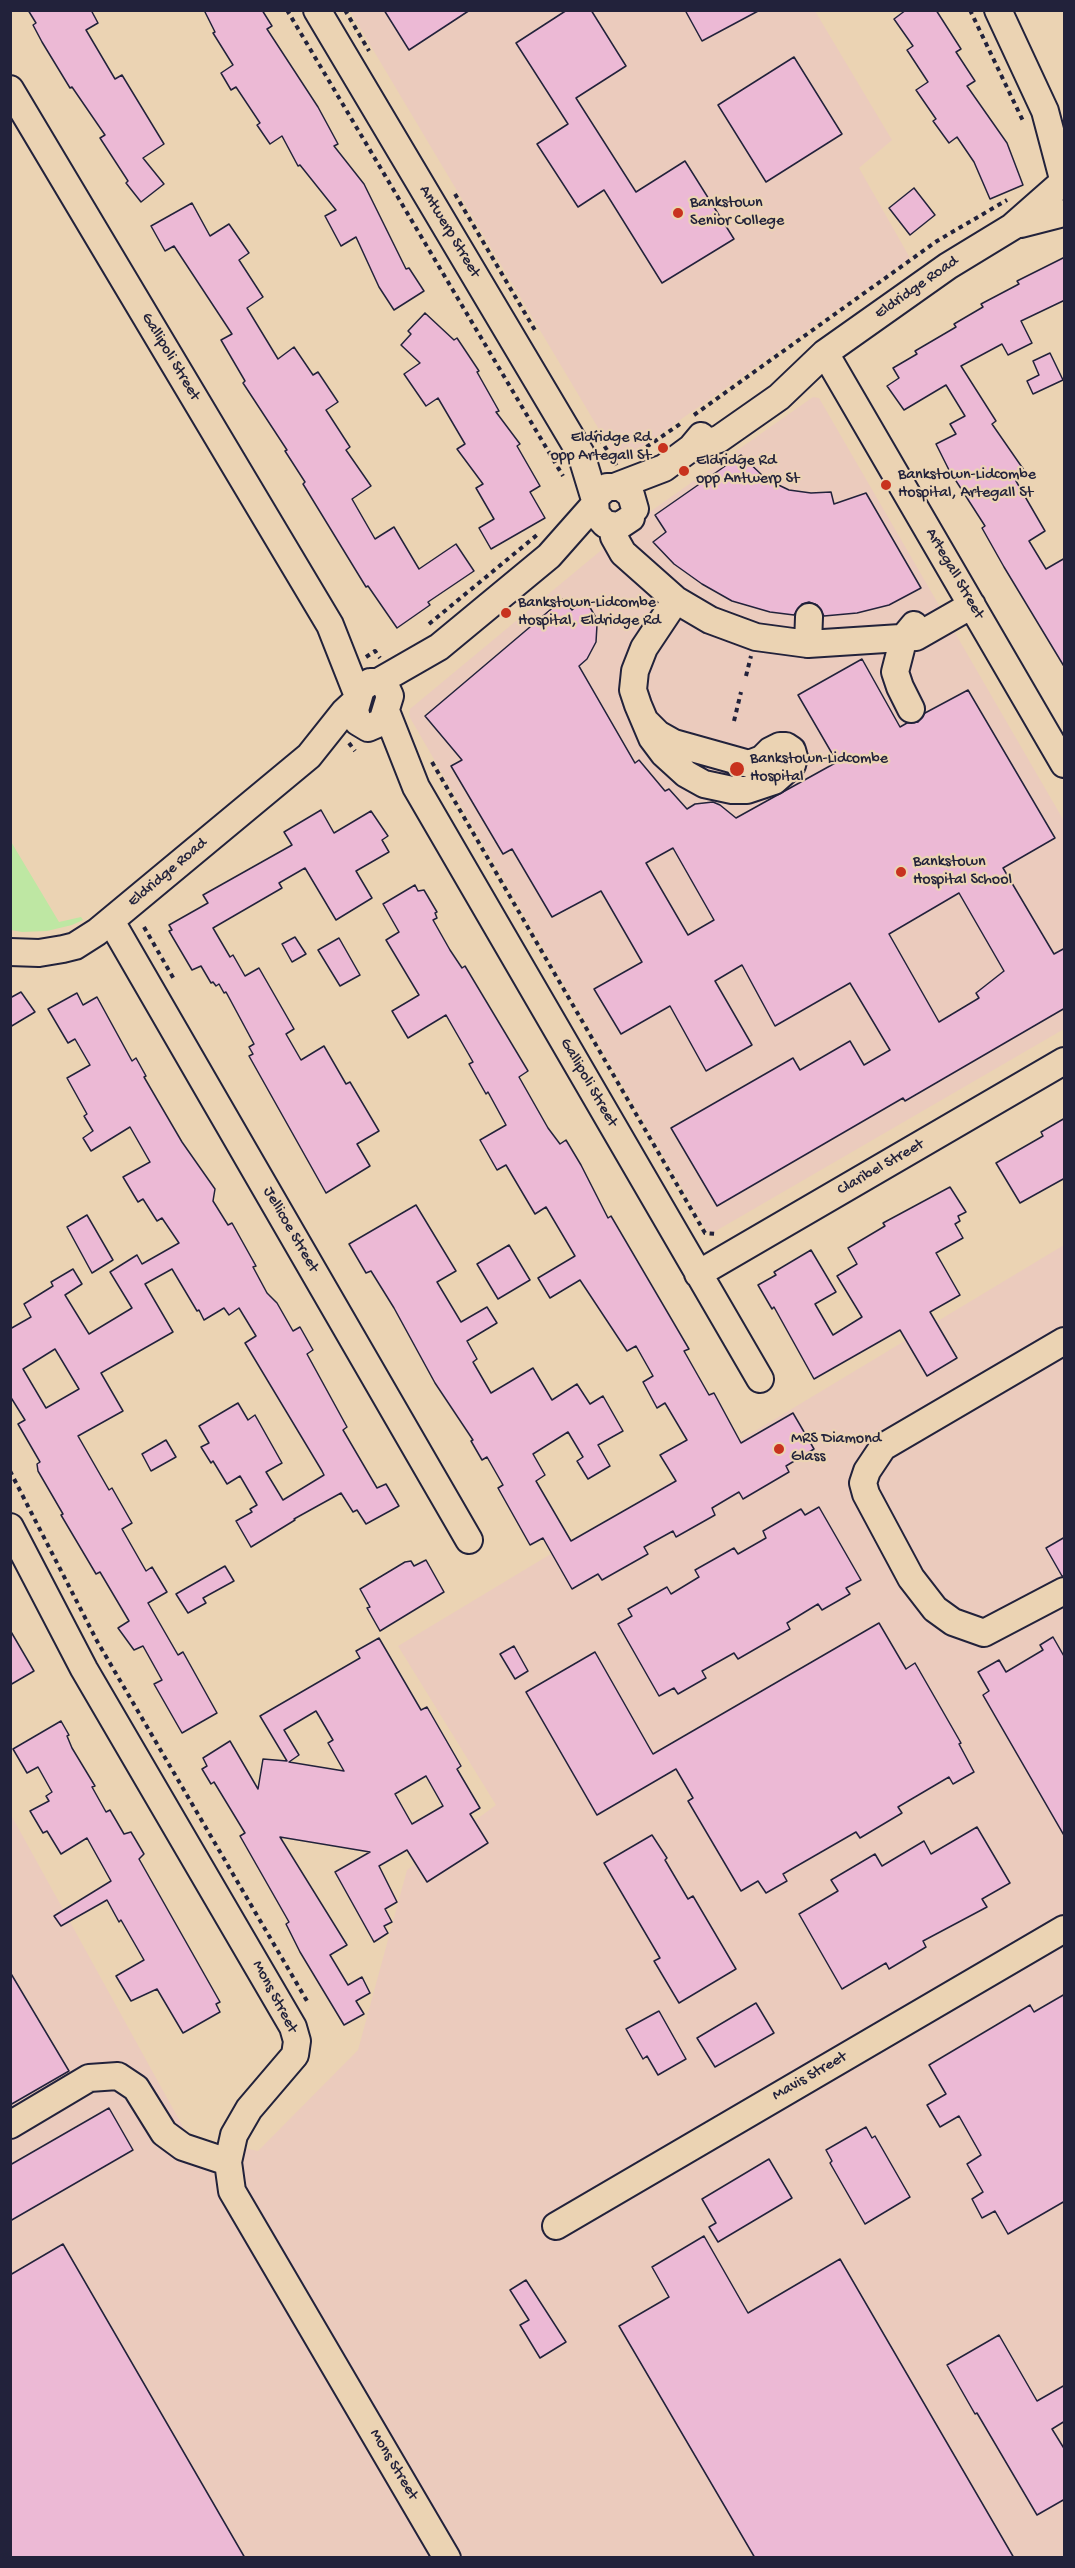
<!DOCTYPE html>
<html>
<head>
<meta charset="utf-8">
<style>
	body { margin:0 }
	#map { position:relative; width:1075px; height:2568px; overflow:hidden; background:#ebd3b3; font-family:"Gochi Hand",sans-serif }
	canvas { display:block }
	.frame { position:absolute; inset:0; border:12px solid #22223b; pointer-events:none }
</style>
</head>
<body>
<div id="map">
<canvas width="1075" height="2568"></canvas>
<div class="frame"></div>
</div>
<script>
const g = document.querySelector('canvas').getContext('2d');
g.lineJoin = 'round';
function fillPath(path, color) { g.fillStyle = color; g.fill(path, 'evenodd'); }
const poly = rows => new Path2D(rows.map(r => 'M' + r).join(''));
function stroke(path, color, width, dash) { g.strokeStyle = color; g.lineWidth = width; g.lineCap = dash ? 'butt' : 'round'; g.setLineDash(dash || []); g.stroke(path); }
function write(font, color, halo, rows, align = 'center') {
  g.font = font + ' "Gochi Hand",sans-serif'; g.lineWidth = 4.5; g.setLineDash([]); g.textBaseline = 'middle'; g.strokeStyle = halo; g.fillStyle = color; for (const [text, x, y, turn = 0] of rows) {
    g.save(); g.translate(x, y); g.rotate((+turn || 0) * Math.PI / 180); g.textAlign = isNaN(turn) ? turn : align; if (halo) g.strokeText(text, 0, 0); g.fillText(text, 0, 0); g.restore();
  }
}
const built = poly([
	[350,11,815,11,892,140,859,168,910,258,619,463],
	[813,397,819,398,1064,821,1064,1029,714,1232,707,1231,409,716,410,709,634,523],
	[1064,1245,1064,2557,11,2557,10,1813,188,2136,258,2151,358,2050,407,1870,496,1805,398,1646]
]);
const green = poly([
	[10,840,59,922,81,917,83,920,72,925,47,931,22,932,11,930]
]);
const building = poly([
	[28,10,91,10,98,23,86,30,115,79,122,75,164,144,143,158,164,184,141,202,126,183,128,181,100,138,105,135,72,87,70,88,42,42,33,25,36,23,28,10],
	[204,10,262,10,272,26,267,29,318,107,338,144,334,146,364,184,406,269,409,268,424,291,394,310,379,287,356,237,341,246,325,216,336,210,300,165,298,166,282,136,270,144,257,125,260,123,236,87,231,90,221,73,233,65,213,33,215,32,204,10],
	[384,10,470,10,409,50,384,10],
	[567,10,591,10,626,66,576,98,636,192,685,161,734,239,662,283,604,190,578,207,537,144,568,124,516,43,567,10],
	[685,10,760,10,702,41,685,10],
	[906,10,936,10,961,49,956,52,975,81,967,86,1007,143,1023,185,990,199,974,162,957,137,949,143,933,121,936,119,916,90,928,82,907,50,913,46,894,19,906,10],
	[794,57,842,134,766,182,718,105,794,57],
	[914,188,935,215,910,235,889,208,914,188],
	[192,203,210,236,229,224,249,253,239,260,263,297,247,308,278,359,294,347,313,375,318,372,338,402,326,410,350,447,346,450,371,486,352,499,375,539,394,527,419,569,456,544,474,571,428,602,430,605,397,628,368,586,366,587,344,551,303,484,305,482,285,451,287,450,243,383,245,381,221,340,232,334,174,246,165,251,151,226,192,203],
	[1065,257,1065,300,1021,321,1032,343,1008,355,1002,344,961,366,996,421,992,424,1026,473,1016,481,1045,531,1029,541,1046,569,1065,558,1065,668,1004,567,982,528,985,526,949,470,936,444,956,434,950,424,965,416,946,385,904,410,887,386,899,378,893,368,917,354,915,351,956,327,954,324,983,307,981,304,1019,284,1017,281,1065,257],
	[425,313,454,340,457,338,479,371,477,372,499,411,496,412,520,444,517,446,540,486,530,492,545,518,491,549,479,528,494,519,476,488,483,484,457,449,465,444,438,398,426,406,404,374,420,363,401,345,411,334,408,331,425,313],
	[1050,353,1063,380,1033,394,1027,381,1039,375,1033,361,1050,353],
	[741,455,766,479,789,490,811,493,831,492,834,504,866,493,921,588,889,605,857,613,824,616,817,605,809,602,802,604,794,615,770,612,732,601,702,584,674,564,653,542,666,532,655,515,741,455],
	[563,599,572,610,585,599,595,616,597,625,596,642,587,659,579,666,635,763,639,760,665,791,669,789,687,809,695,804,713,802,720,805,736,818,837,762,798,695,862,659,900,727,907,723,918,722,925,713,968,690,1055,838,1003,868,1054,954,1065,948,1065,1008,905,1101,903,1098,717,1206,671,1128,793,1058,800,1070,850,1041,864,1065,890,1050,850,983,775,1026,742,965,715,981,752,1045,706,1071,670,1006,621,1034,594,989,642,962,601,891,552,917,512,849,503,854,451,766,462,760,425,716,563,599],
	[673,848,714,920,688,935,646,863,673,848],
	[959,893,1004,971,976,993,979,998,939,1022,889,934,959,893],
	[321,810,334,833,371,811,388,836,382,840,389,852,356,871,372,898,336,920,305,868,279,883,282,888,213,928,230,957,233,955,245,976,259,968,294,1029,286,1034,301,1060,324,1046,346,1084,350,1082,379,1131,357,1144,370,1166,326,1193,249,1056,253,1054,249,1047,254,1044,226,992,224,993,219,984,216,986,213,982,211,983,201,966,192,970,169,931,172,930,169,925,208,903,203,895,292,845,284,832,321,810],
	[415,885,418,891,424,890,437,912,435,913,437,918,433,920,450,950,462,968,465,966,528,1071,519,1077,548,1128,560,1144,566,1140,581,1165,608,1218,611,1216,689,1349,684,1351,709,1395,714,1393,741,1443,793,1413,814,1449,786,1466,789,1472,743,1499,739,1492,712,1508,715,1515,676,1537,673,1531,644,1547,648,1554,602,1580,598,1574,572,1589,543,1538,530,1545,498,1488,503,1485,487,1457,482,1460,471,1441,473,1440,435,1383,394,1308,371,1271,366,1273,349,1244,416,1205,456,1271,437,1282,461,1322,487,1307,497,1323,467,1341,477,1359,473,1362,491,1393,533,1368,552,1400,577,1384,590,1404,603,1396,623,1431,598,1445,610,1466,588,1479,577,1461,583,1457,568,1432,533,1454,545,1475,536,1481,571,1541,676,1481,660,1455,687,1440,665,1403,657,1408,643,1382,653,1376,636,1346,627,1351,580,1280,550,1298,538,1278,575,1256,546,1207,535,1214,506,1165,497,1170,480,1140,506,1125,488,1092,486,1094,469,1064,473,1062,446,1015,408,1038,392,1011,419,995,386,940,399,932,383,904,415,885],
	[295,937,306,954,292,962,282,944,295,937],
	[339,938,360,975,340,986,318,950,339,938],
	[21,992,35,1012,10,1027,10,998,21,992],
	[77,993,83,1005,97,997,132,1061,136,1058,146,1076,144,1077,182,1142,215,1189,213,1201,228,1225,232,1223,256,1266,253,1267,267,1293,277,1303,293,1331,300,1327,313,1350,307,1354,347,1427,343,1430,377,1488,386,1484,399,1506,366,1524,357,1510,353,1512,341,1493,294,1519,295,1520,251,1547,236,1521,252,1512,250,1509,257,1505,240,1476,227,1484,213,1461,211,1463,201,1447,209,1443,199,1426,238,1403,248,1420,255,1415,282,1463,266,1472,283,1500,324,1475,322,1471,245,1343,256,1336,239,1308,229,1315,224,1308,204,1320,199,1310,197,1311,172,1269,145,1284,173,1332,101,1373,123,1411,78,1436,109,1490,112,1488,132,1523,122,1529,146,1571,152,1567,167,1592,148,1603,178,1655,183,1652,217,1713,182,1733,154,1684,162,1680,143,1646,134,1650,118,1628,129,1621,100,1572,96,1574,61,1515,63,1514,38,1471,37,1464,40,1462,18,1424,25,1420,10,1396,10,1329,31,1317,24,1304,53,1286,51,1282,73,1269,82,1284,65,1295,89,1334,132,1308,110,1272,137,1255,142,1264,179,1243,162,1218,157,1221,143,1199,138,1202,123,1177,150,1162,130,1127,91,1151,83,1138,93,1131,84,1116,87,1114,67,1078,90,1065,75,1039,68,1043,48,1009,77,993],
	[55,1349,79,1389,46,1408,23,1369,55,1349],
	[1065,1118,1065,1178,1020,1203,996,1163,1043,1136,1041,1132,1065,1118],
	[950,1187,966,1212,958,1216,960,1221,955,1224,963,1238,936,1253,960,1295,930,1312,957,1358,927,1376,900,1330,814,1379,774,1307,772,1309,758,1285,776,1275,774,1272,811,1250,836,1292,815,1304,833,1335,862,1317,837,1276,857,1264,848,1248,885,1226,883,1223,950,1187],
	[87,1215,113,1260,92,1273,67,1227,87,1215],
	[509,1245,530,1280,498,1299,477,1264,509,1245],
	[166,1440,176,1457,151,1471,142,1454,166,1440],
	[819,1507,861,1580,846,1588,850,1594,822,1610,818,1604,787,1623,790,1629,738,1659,734,1653,702,1671,706,1678,678,1694,674,1688,659,1696,618,1624,632,1616,628,1609,667,1587,671,1594,699,1577,695,1570,734,1548,738,1554,766,1538,763,1531,801,1509,805,1515,819,1507],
	[1065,1537,1065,1576,1062,1576,1046,1548,1065,1537],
	[426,1560,444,1592,380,1631,367,1608,370,1607,360,1589,405,1562,411,1561,414,1566,426,1560],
	[225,1566,234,1581,203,1598,206,1603,188,1613,176,1594,225,1566],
	[879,1623,906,1669,915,1663,961,1743,959,1744,974,1772,953,1784,949,1777,898,1807,902,1813,860,1838,856,1832,783,1874,787,1881,766,1893,758,1881,741,1891,688,1801,693,1798,676,1769,597,1815,526,1692,595,1652,653,1754,879,1623],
	[10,1630,34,1671,10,1685,10,1630],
	[1053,1637,1065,1658,1065,1837,983,1695,989,1691,978,1672,999,1660,1006,1672,1043,1650,1040,1645,1053,1637],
	[379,1638,421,1710,427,1707,461,1766,457,1769,480,1808,470,1814,488,1843,427,1882,407,1850,379,1866,397,1902,385,1909,392,1922,384,1926,388,1933,374,1942,335,1872,370,1852,280,1837,347,1945,330,1955,348,1985,362,1977,370,1993,356,2001,364,2014,344,2025,300,1952,286,1924,289,1922,240,1836,245,1833,214,1782,211,1784,202,1769,207,1766,203,1758,230,1741,258,1789,263,1759,287,1761,260,1716,360,1658,356,1651,379,1638],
	[316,1711,333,1740,328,1743,344,1771,289,1762,299,1755,284,1730,316,1711],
	[426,1776,443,1806,412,1824,395,1794,426,1776],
	[514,1646,528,1671,515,1679,500,1654,514,1646],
	[61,1721,69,1735,67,1736,72,1748,95,1786,92,1787,106,1812,110,1810,124,1834,131,1832,144,1854,139,1859,220,2002,216,2004,220,2012,183,2033,157,1989,131,2001,116,1976,144,1960,121,1920,119,1922,107,1900,61,1926,54,1916,111,1881,87,1838,61,1854,47,1831,43,1833,30,1811,49,1801,46,1796,52,1792,38,1767,27,1773,13,1749,61,1721],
	[977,1827,1010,1883,982,1899,987,1907,923,1941,926,1947,889,1969,886,1963,842,1989,799,1914,838,1891,831,1880,875,1854,882,1866,924,1841,931,1854,977,1827],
	[652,1835,667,1858,665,1860,688,1899,693,1896,736,1969,679,2003,654,1961,660,1958,604,1863,652,1835],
	[10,1972,69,2071,10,2105,10,1972],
	[1065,1994,1065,2201,1008,2234,995,2211,982,2218,972,2199,983,2192,967,2164,981,2155,959,2116,940,2127,927,2105,946,2094,929,2065,1030,2005,1034,2012,1065,1994],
	[756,2003,774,2033,715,2067,697,2038,756,2003],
	[659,2011,686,2059,658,2075,647,2056,643,2059,626,2029,659,2011],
	[109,2108,133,2150,10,2221,10,2165,109,2108],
	[866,2127,872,2138,875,2136,910,2197,865,2224,830,2163,832,2161,826,2150,866,2127],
	[769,2159,792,2198,718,2242,709,2227,716,2223,702,2199,769,2159],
	[704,2236,748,2313,840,2259,1014,2558,755,2558,619,2326,669,2297,652,2267,704,2236],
	[63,2244,245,2558,10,2558,10,2275,63,2244],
	[526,2280,566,2342,540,2358,520,2325,529,2320,510,2290,526,2280],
	[999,2335,1037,2401,1065,2385,1065,2421,1052,2429,1065,2450,1065,2499,1037,2515,977,2413,975,2414,947,2365,999,2335]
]);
const path = poly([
	[287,10,563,476],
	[345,10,369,51],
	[970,10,1024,123],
	[455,194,536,332],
	[694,415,937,241,1007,200],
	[595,431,617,466],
	[639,452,683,422],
	[429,624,537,535],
	[366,657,375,651,380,658],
	[746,676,751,656],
	[734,721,741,692],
	[349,743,355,751],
	[432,762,705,1233,716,1234],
	[144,927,175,981],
	[10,1471,97,1641,307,2001]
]);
const minor = poly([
	[317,10,581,454,595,500],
	[998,10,1045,111,1063,179],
	[10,89,330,625,358,696],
	[1021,224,1064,213],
	[825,353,1064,764],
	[691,448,719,439,779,397,825,353,948,266,1012,227,1062,183],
	[617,486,664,468,691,448,701,436],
	[631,518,619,526,605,524,596,514,595,500,599,494,607,487,621,487,631,495,635,509],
	[612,526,614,537,623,553,676,600,710,620,756,637,808,644,916,637,972,605],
	[808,644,809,617],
	[370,682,378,682,385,685,390,696,382,722,368,728,358,722,355,710,361,689,370,682],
	[378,682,439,647,549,556,595,504],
	[911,709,900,687,895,672,904,637,914,625],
	[386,711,416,787,760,1379],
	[645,721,658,734,674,743,749,764,762,759,770,751,780,746,786,746,792,750,794,757,792,765,774,781,747,790,732,790,704,784,686,774,664,754,652,738,638,705,633,690,635,671,644,648,676,600],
	[111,921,469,1540],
	[10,952,39,953,63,949,75,946,97,932,309,756,344,712,357,700],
	[698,1274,1064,1061],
	[1064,1341,883,1447,867,1471,863,1483,866,1494,911,1578,935,1609,953,1622,984,1633,1064,1591],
	[10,1527,84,1669,293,2027,297,2041,295,2055,249,2109,234,2135,228,2162,232,2191,447,2558],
	[10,2125,89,2078,118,2076,136,2088,164,2133,183,2147,228,2162],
	[556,2226,1064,1929]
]);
const markers = [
	[678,213,6,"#c8321e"],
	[663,448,6,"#c8321e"],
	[684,471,6,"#c8321e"],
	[886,485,6,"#c8321e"],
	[506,613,6,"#c8321e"],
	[737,769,8,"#c8321e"],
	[901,872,6,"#c8321e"],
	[779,1449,6,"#c8321e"]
];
const poiNames = [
	["Bankstown",690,204],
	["Senior College",690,222],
	["Eldridge Rd",651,439,"right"],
	["opp Artegall St",651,457,"right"],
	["Eldridge Rd",696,462],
	["opp Antwerp St",696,480],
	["Bankstown-Lidcombe",898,476],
	["Hospital, Artegall St",898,494],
	["Bankstown-Lidcombe",518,604],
	["Hospital, Eldridge Rd",518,622],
	["Bankstown-Lidcombe",750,760],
	["Hospital",750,778],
	["Bankstown",913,863],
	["Hospital School",913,881],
	["MRS Diamond",791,1440],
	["Glass",791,1458]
];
const streetNames = [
	["Antwerp Street",449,232,59],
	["Eldridge Road",917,288,-35],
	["Gallipoli Street",170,357,59],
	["Artegall Street",954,574,60],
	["Eldridge Road",168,873,-40],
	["Gallipoli Street",588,1083,60],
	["Claribel Street",881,1168,-30],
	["Jellicoe Street",290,1230,60],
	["Mons Street",274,1997,62],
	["Mavis Street",810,2077,-30],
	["Mons Street",393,2465,59]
];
fillPath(built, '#ebcbbd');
fillPath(green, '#bee7a3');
fillPath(building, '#ecb9d5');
stroke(building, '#22223b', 1.5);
stroke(minor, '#22223b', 30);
stroke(path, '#22223b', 4, [4.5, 4.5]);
stroke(minor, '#ebd3b3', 26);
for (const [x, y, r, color] of markers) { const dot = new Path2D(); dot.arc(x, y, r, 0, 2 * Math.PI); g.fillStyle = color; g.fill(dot); stroke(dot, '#ebd3b3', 2); }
write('16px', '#22223b', '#ebd3b3', poiNames, 'left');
write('16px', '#22223b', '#ebd3b3', streetNames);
</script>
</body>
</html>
